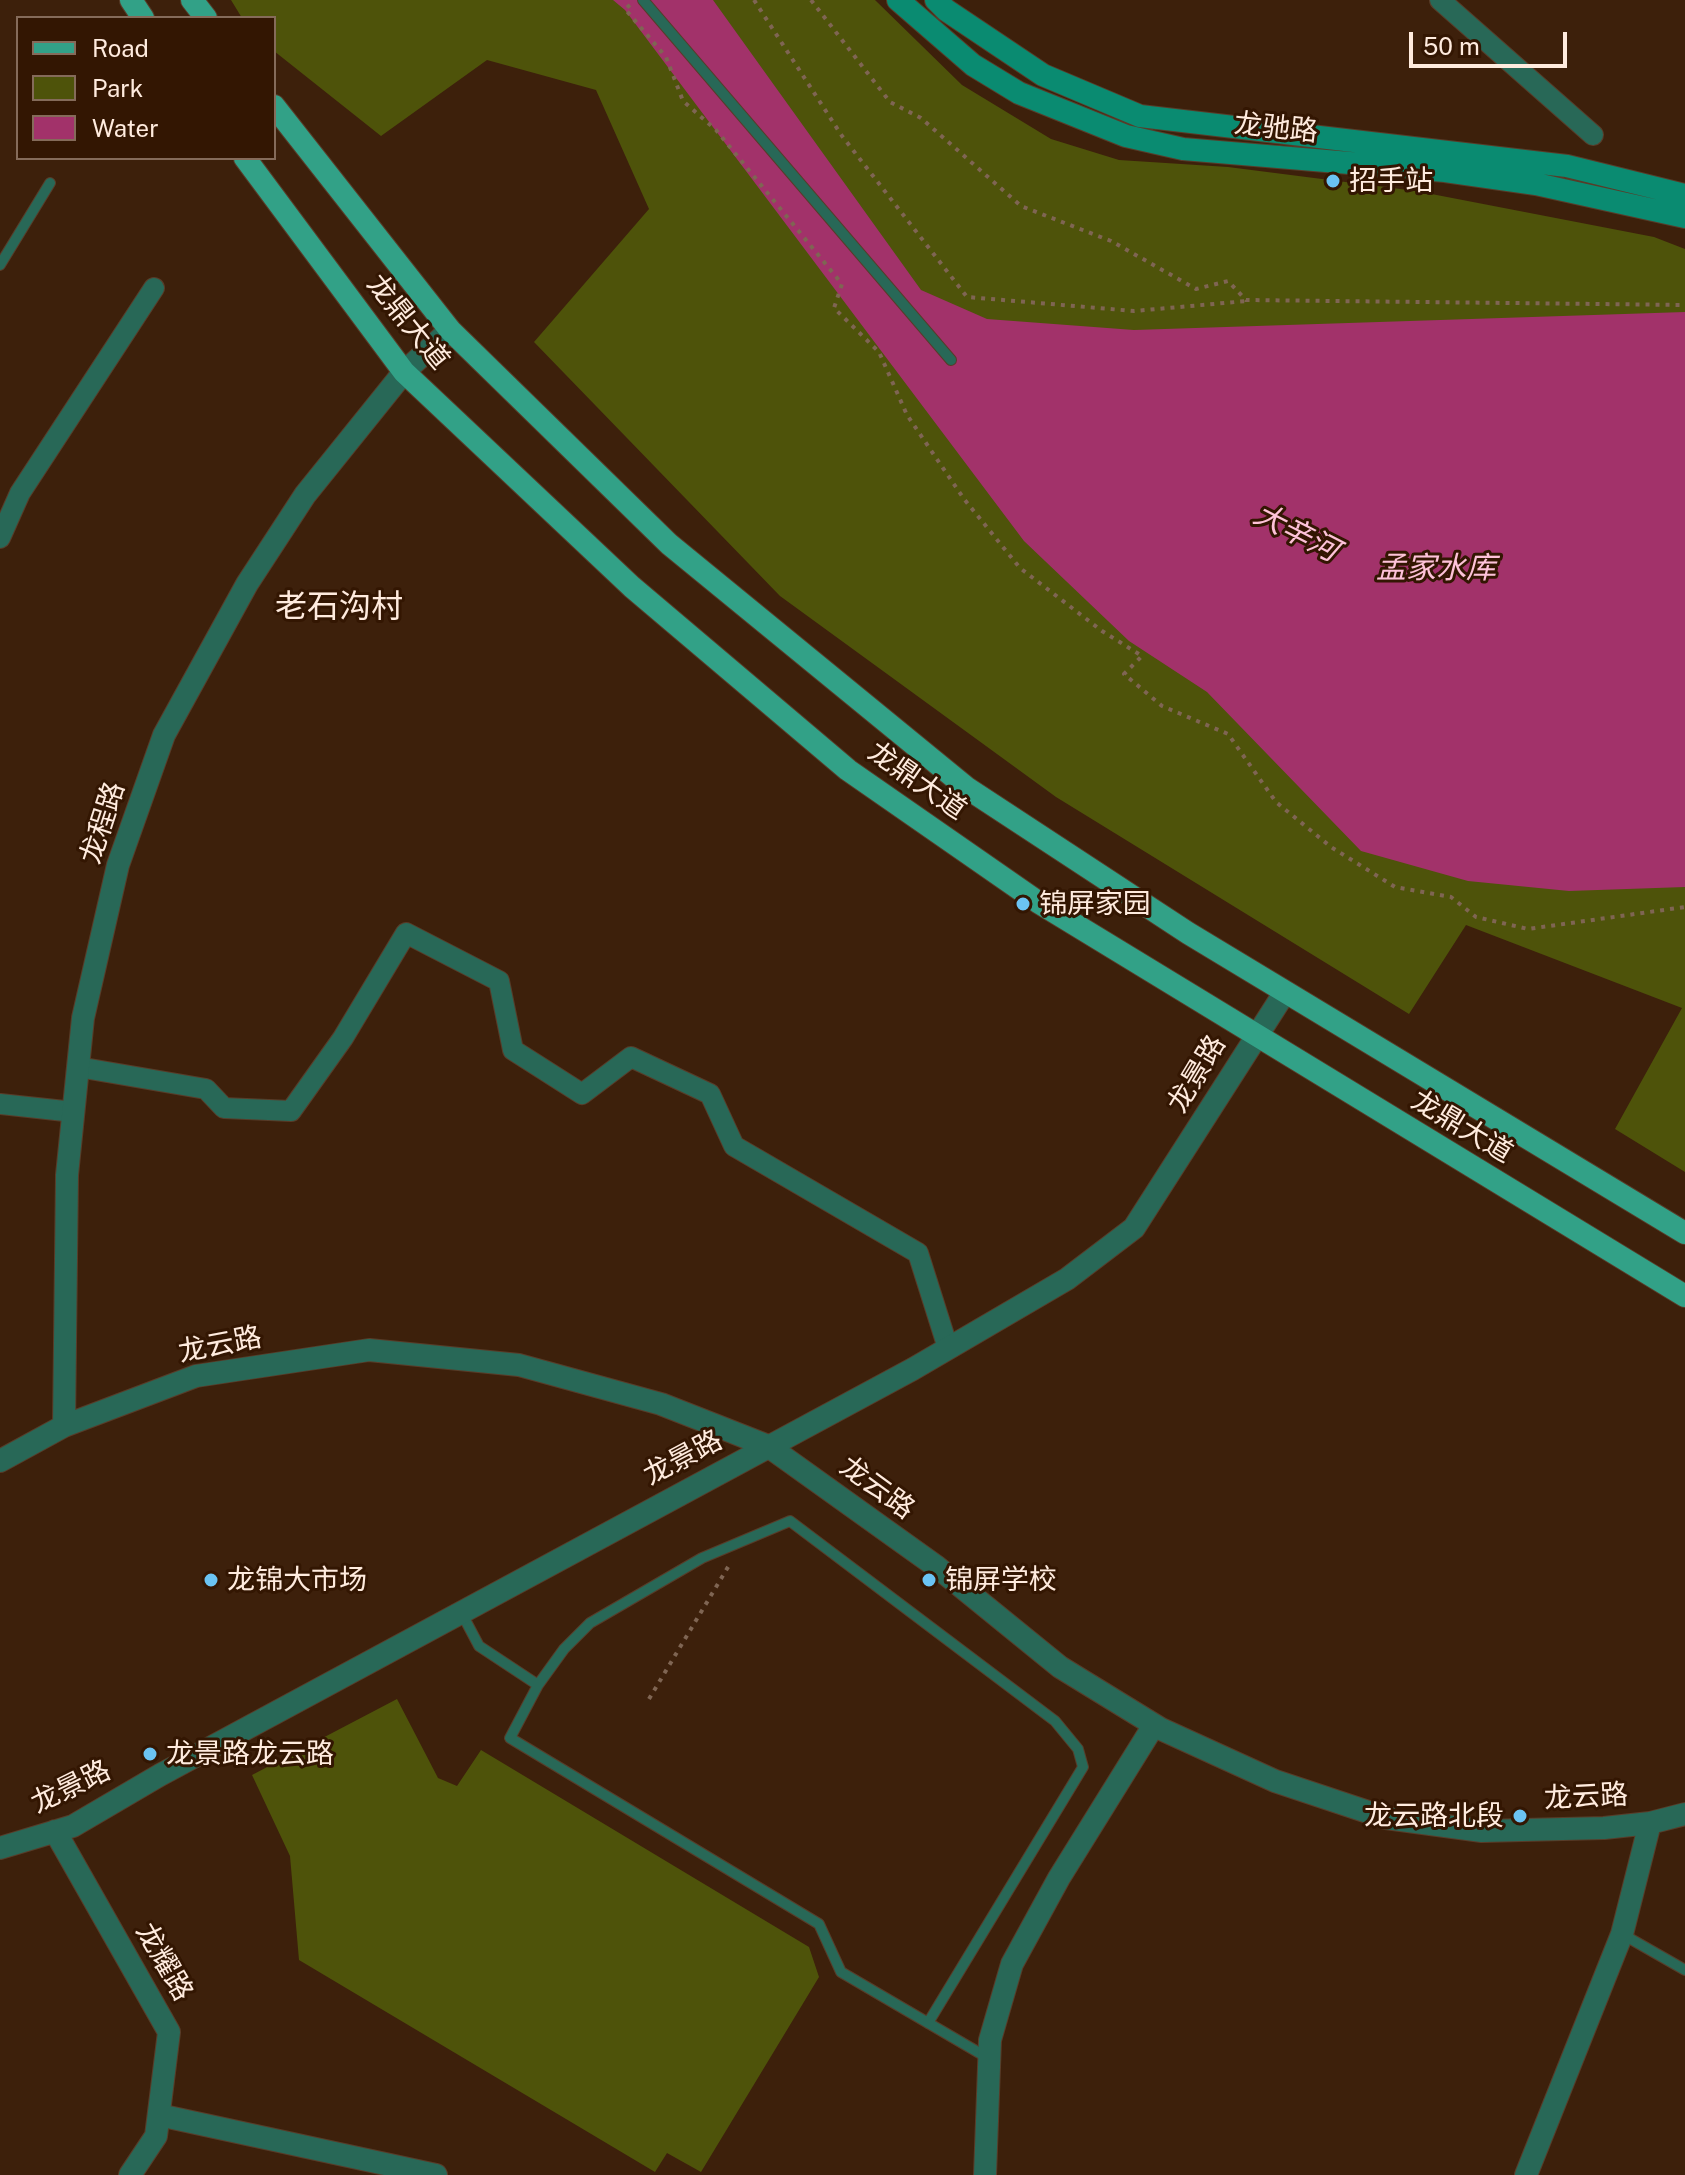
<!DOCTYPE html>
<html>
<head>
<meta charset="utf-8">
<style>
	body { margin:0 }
	#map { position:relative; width:1685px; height:2175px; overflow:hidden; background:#3d200b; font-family:"Public Sans",sans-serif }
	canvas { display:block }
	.legend { position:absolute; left:16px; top:16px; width:260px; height:144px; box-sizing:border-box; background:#331602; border:2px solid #856b5a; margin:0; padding:10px 14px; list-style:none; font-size:24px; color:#ffebde }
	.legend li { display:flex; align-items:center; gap:16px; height:40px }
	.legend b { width:40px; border:2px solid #856b5a }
	.scale { position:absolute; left:1409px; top:32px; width:158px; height:36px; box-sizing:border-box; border:4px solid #ffebde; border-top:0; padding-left:10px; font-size:24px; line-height:28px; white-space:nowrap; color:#ffebde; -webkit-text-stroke:6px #331602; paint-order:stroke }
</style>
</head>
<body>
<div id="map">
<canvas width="1685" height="2175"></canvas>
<ul class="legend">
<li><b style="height:10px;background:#32a187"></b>Road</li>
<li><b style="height:22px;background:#4e530a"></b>Park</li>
<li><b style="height:22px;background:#a2326a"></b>Water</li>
</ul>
<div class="scale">50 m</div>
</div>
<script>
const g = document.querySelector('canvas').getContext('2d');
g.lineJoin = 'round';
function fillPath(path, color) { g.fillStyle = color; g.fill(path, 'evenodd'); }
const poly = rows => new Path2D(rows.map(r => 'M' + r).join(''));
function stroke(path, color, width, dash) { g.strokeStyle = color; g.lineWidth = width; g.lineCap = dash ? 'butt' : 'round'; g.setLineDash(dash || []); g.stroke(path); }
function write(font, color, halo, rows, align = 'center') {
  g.font = font + ' "Public Sans","Noto Sans SC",sans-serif'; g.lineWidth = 6; g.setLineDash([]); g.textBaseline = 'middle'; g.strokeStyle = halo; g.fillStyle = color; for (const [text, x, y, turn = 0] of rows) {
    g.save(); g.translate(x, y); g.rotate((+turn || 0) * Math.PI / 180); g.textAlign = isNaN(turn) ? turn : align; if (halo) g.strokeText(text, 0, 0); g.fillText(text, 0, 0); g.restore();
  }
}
const green = poly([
	[231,0,875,0,962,85,1051,139,1119,160,1228,167,1416,191,1654,237,1685,249,1685,1172,1615,1129,1682,1008,1466,925,1409,1014,1056,797,780,596,534,342,649,209,596,90,487,60,381,136,274,51,274,18,242,18],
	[397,1699,438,1778,457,1786,481,1750,809,1947,819,1977,701,2172,667,2153,655,2172,299,1960,290,1856,252,1775]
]);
const water = poly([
	[613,0,713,0,921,290,987,319,1134,330,1685,312,1685,887,1569,891,1468,881,1361,851,1207,692,1129,641,1024,541,625,10]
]);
const path = poly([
	[754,0,842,136,967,297,1134,311,1247,301],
	[811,0,890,102,921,118,1021,206,1111,241,1196,289,1228,281,1246,300,1685,305],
	[630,5,625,9,666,57,683,101,716,130,842,284,834,308,879,352,907,415,964,499,1020,568,1102,631,1142,656,1124,674,1162,706,1228,734,1276,802,1331,847,1395,887,1451,897,1476,917,1528,929,1685,907],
	[649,1699,731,1562]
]);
const service = poly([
	[643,0,951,360],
	[0,265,50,183],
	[461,1612,479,1646,538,1685,510,1738,819,1924,841,1972,988,2058],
	[538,1685,564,1649,590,1623,702,1558,790,1521,1055,1721,1078,1749,1083,1767,928,2023],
	[1622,1934,1685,1970]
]);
const minor = poly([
	[1440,0,1593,135],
	[0,538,20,493,154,288],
	[78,1067,206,1089,224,1108,291,1111,343,1038,406,933,499,981,513,1050,582,1094,631,1057,710,1094,734,1146,918,1253,948,1348],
	[0,1104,74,1112]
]);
const tertiary = poly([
	[64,1426,67,1175,83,1018,118,865,164,735,247,584,305,495,404,372,450,330],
	[0,1461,64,1426,196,1376,369,1350,519,1365,661,1404,768,1446,937,1567,1060,1667,1161,1729,1275,1781,1386,1818,1482,1831,1604,1828,1650,1823,1685,1814],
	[55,1831,169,2032,156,2136,130,2175],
	[0,1848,73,1826,160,1775,913,1369,1067,1279,1134,1228,1285,992],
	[159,2115,436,2175],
	[985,2175,990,2040,1012,1964,1059,1878,1154,1725],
	[1526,2175,1622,1934,1650,1823]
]);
const secondary = poly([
	[898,0,973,65,1019,93,1126,136,1183,149,1445,171,1536,184,1685,217],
	[936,0,946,10,1043,75,1140,116,1567,166,1685,195]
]);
const primary = poly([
	[131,0,143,18],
	[192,0,206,18],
	[274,106,450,330,669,544,967,788,1188,933,1685,1233],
	[245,158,404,372,632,587,848,770,1038,902,1685,1296]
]);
const markers = [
	[1333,181,8,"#6bc3f2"],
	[1023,904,8,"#6bc3f2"],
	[211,1580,8,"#6bc3f2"],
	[929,1580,8,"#6bc3f2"],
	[150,1754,8,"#6bc3f2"],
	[1520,1816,8,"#6bc3f2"]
];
const streetNames = [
	["龙驰路",1276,128,6],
	["龙鼎大道",408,322,51],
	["龙鼎大道",917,781,35],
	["龙程路",103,823,-72],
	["龙景路",1197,1074,-59],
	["龙鼎大道",1462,1127,31],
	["龙云路",220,1345,-11],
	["龙景路",683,1458,-28],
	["龙云路",877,1488,36],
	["龙景路",71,1787,-26],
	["龙云路",1586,1797,-3],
	["龙耀路",164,1962,60]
];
const poiNames = [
	["招手站",1349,181],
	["锦屏家园",1039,904],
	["龙锦大市场",227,1580],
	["锦屏学校",945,1580],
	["龙景路龙云路",166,1754],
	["龙云路北段",1504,1816,"right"]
];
const waterNames = [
	["大辛河",1296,533,27],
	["孟家水库",1436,569]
];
const quarterNames = [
	["老石沟村",339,607]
];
fillPath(green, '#4e530a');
fillPath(water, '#a2326a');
stroke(service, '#583c29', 12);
stroke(minor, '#583c29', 22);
stroke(tertiary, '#583c29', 24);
stroke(secondary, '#583c29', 24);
stroke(primary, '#583c29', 24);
stroke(path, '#7f6553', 4, [4, 6]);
stroke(service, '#286857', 10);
stroke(minor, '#286857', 20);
stroke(tertiary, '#286857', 22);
stroke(secondary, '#0a8b71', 22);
stroke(primary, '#32a187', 22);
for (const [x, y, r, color] of markers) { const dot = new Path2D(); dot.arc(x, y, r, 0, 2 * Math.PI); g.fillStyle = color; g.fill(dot); stroke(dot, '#331602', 3); }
write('28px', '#ffebde', '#331602', streetNames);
write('28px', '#ffebde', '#331602', poiNames, 'left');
write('italic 30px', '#fec2d9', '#331602', waterNames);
write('32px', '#ffebde', '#331602', quarterNames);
</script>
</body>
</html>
